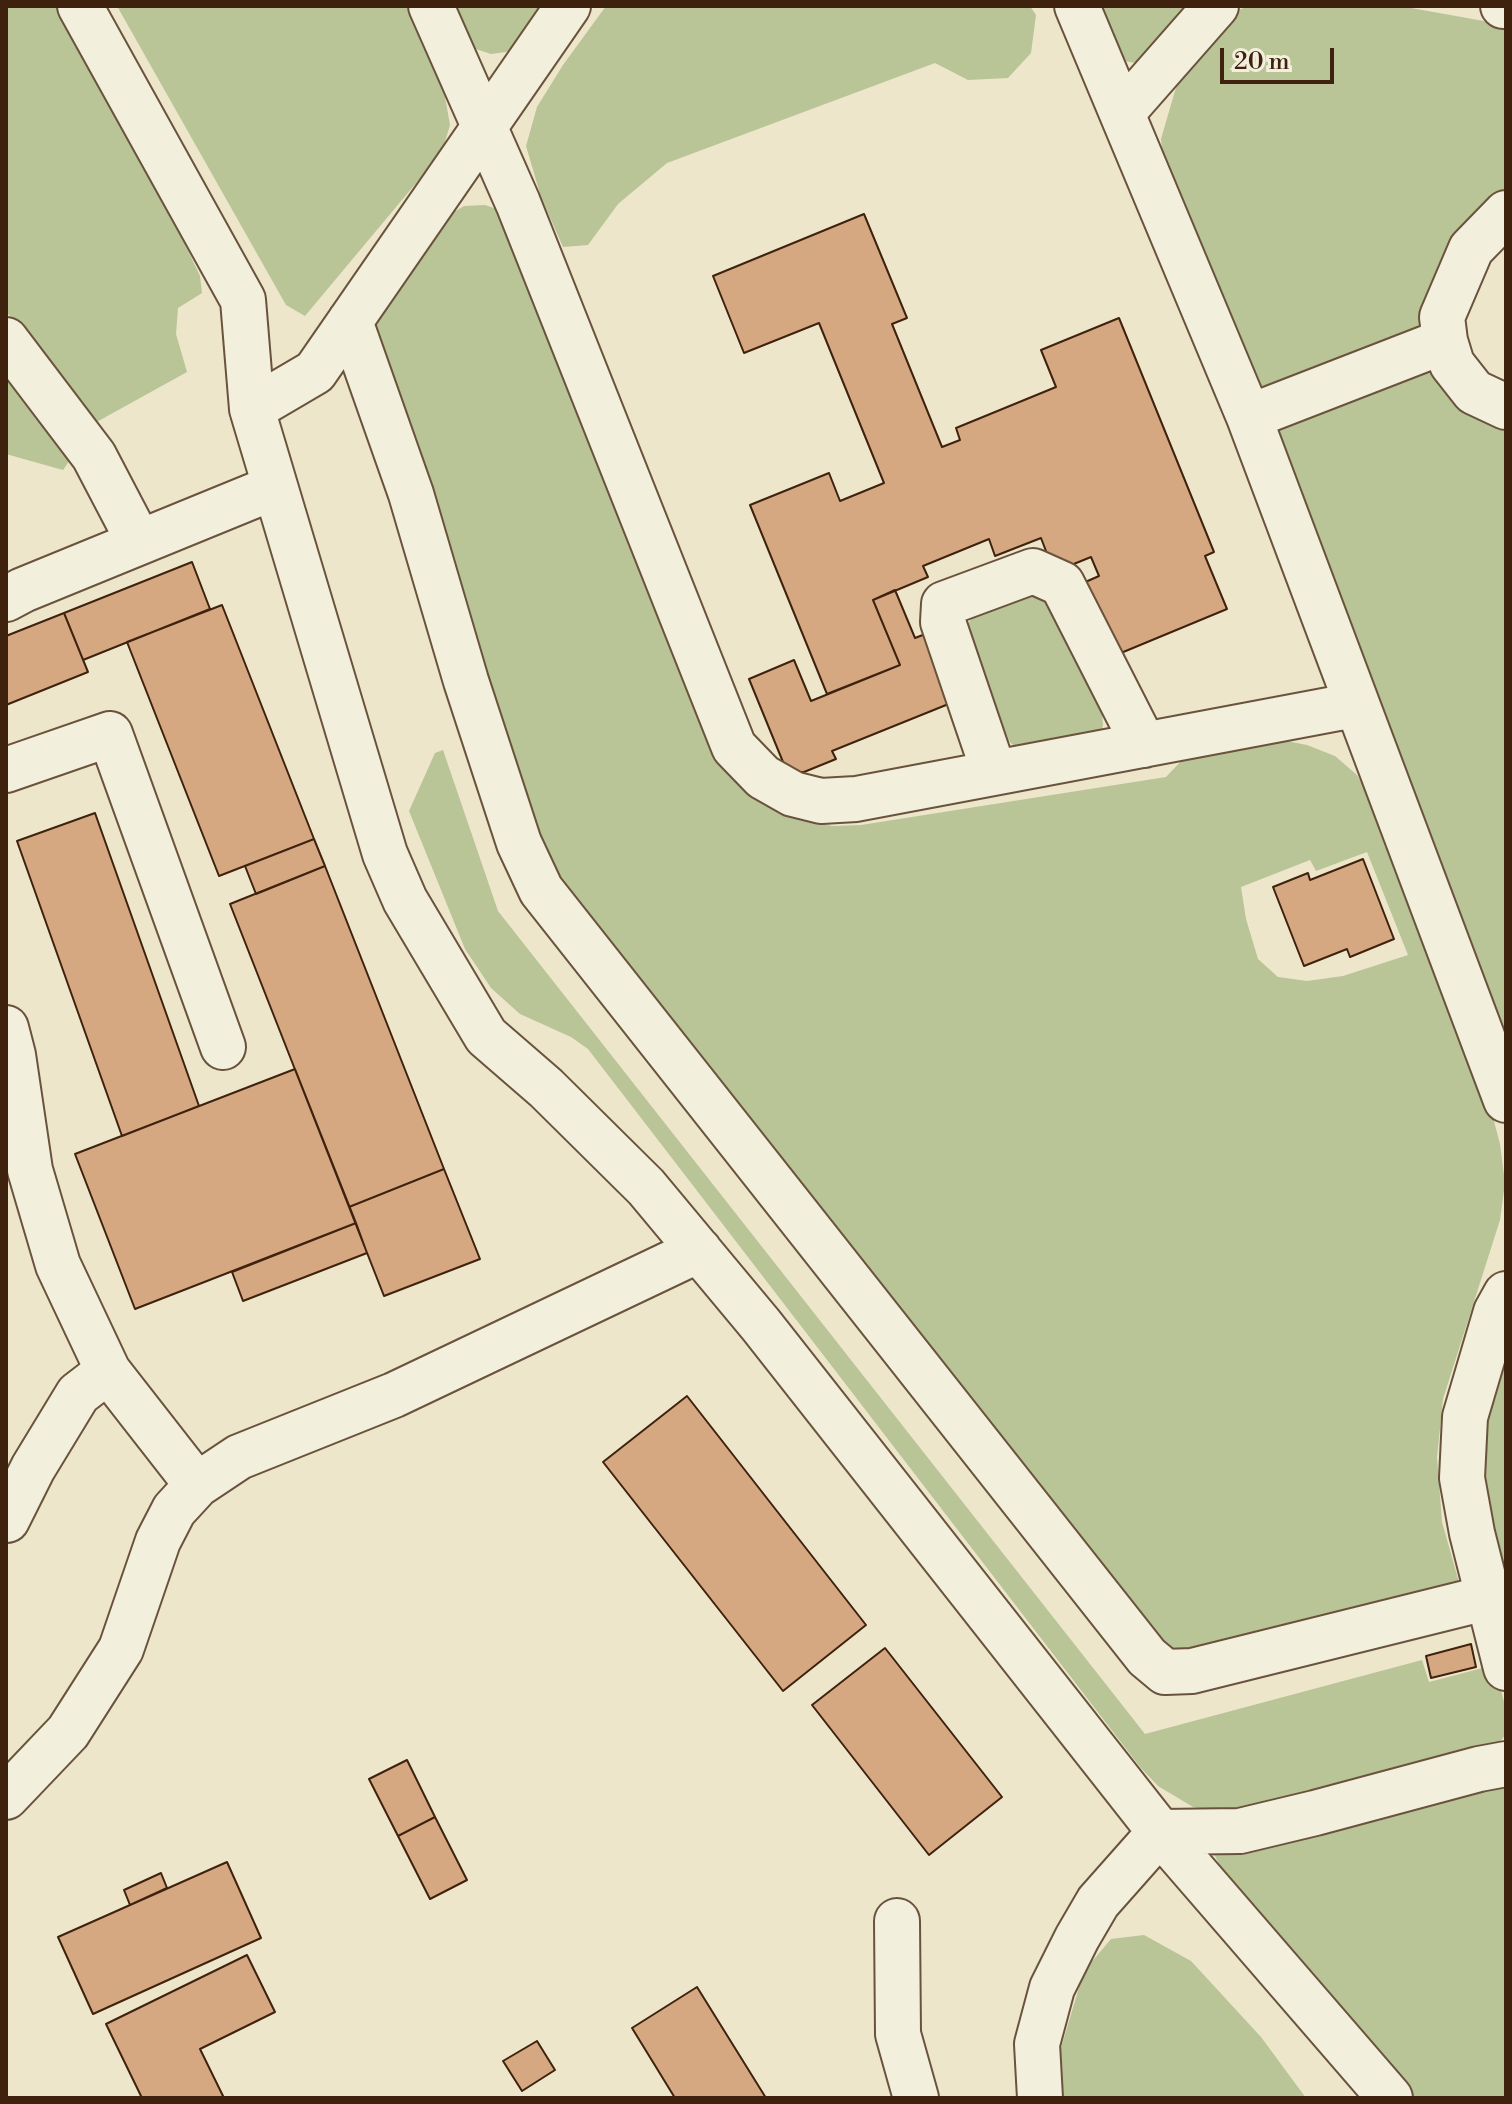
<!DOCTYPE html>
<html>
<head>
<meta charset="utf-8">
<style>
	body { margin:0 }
	#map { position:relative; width:1512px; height:2104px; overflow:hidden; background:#ede6cb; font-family:"Libre Bodoni",serif }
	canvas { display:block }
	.frame { position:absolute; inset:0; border:8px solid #3f220e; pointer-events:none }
	.scale { position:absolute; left:1220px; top:48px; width:114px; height:36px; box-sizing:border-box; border:4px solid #3f220e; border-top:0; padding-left:10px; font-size:24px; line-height:28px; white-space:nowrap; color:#3f220e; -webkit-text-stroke:6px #f3efdd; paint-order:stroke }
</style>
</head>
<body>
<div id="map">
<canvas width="1512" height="2104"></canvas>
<div class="frame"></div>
<div class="scale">20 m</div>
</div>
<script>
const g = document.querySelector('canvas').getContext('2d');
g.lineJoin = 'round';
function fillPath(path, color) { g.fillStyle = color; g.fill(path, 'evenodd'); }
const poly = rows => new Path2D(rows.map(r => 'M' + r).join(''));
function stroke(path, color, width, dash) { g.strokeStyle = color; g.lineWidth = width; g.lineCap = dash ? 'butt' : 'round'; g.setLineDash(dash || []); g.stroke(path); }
const green = poly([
	[6,6,55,6,149,168,200,276,202,293,178,308,176,334,187,372,93,424,6,311],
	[117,6,412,6,445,97,450,125,442,152,305,316,286,305],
	[455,6,547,6,521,44,506,52,491,54,473,48],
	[606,6,1030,6,1036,15,1031,53,1008,78,968,80,935,63,667,163,618,204,588,245,563,247,541,197,526,146,537,107,563,65],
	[1101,6,1185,6,1160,35,1149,58,1135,63,1124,61,1118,53],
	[1249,6,1400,6,1506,25,1506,199,1432,322,1255,402,1165,176,1161,139,1177,84,1205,40,1233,12],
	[485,205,506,212,726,756,808,820,832,826,861,825,1166,777,1184,758,1281,740,1307,745,1335,756,1357,775,1377,810,1490,1106,1500,1144,1505,1183,1500,1220,1443,1399,1437,1457,1442,1522,1462,1593,1170,1656,554,883,372,332,383,305,449,215,464,206],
	[1367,852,1408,955,1343,976,1307,981,1278,977,1258,959,1246,919,1241,887,1310,860,1316,871],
	[1428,362,1506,418,1506,1042,1264,421],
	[6,365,74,454,63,470,6,454],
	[1042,590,1059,600,1102,714,1103,725,1101,733,1016,748,1009,741,967,633,968,623,975,615],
	[443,750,498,911,1145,1734,1422,1660,1429,1682,1494,1665,1506,1709,1506,1734,1499,1743,1244,1811,1218,1812,1193,1807,1158,1786,1140,1767,588,1049,571,1037,520,1014,491,988,465,949,409,811,435,753],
	[1506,1340,1506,1579,1488,1515,1481,1476,1484,1416],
	[1506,1784,1506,2098,1414,2098,1220,1866,1213,1852],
	[1144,1935,1191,1961,1261,2037,1306,2098,1063,2098,1060,2051,1084,1971,1111,1939]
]);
const building = poly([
	[864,214,907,318,892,324,942,447,960,440,956,428,1056,387,1041,350,1119,318,1214,552,1205,556,1227,609,1104,660,1074,587,1099,576,1091,557,1054,572,1041,538,995,556,989,539,923,566,928,577,873,600,900,665,827,694,750,505,829,473,840,501,884,483,819,323,744,353,713,276,864,214],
	[192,562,210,609,83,660,64,613,192,562],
	[895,590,915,638,928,633,956,701,832,751,836,759,804,772,792,772,783,762,749,679,794,660,811,701,900,665,873,600,895,590],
	[222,605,314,839,219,876,127,642,222,605],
	[64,613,88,672,6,705,6,636,64,613],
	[95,813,199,1106,122,1136,17,841,95,813],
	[314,839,325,866,256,894,245,866,314,839],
	[1363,859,1394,939,1350,957,1347,949,1304,966,1273,887,1308,873,1310,880,1363,859],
	[325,866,444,1169,349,1207,230,904,325,866],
	[295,1069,356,1223,135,1309,75,1154,295,1069],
	[444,1169,480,1259,384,1296,349,1207,444,1169],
	[356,1223,367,1253,243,1301,232,1272,356,1223],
	[687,1396,866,1625,783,1691,603,1462,687,1396],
	[1471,1644,1476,1667,1431,1678,1426,1656,1471,1644],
	[885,1648,1002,1797,929,1855,812,1705,885,1648],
	[407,1760,435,1817,398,1836,369,1779,407,1760],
	[435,1817,467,1880,430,1899,398,1836,435,1817],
	[227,1862,261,1938,93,2014,58,1937,227,1862],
	[161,1873,167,1888,130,1905,124,1890,161,1873],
	[247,1955,275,2012,200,2049,224,2098,142,2098,106,2024,247,1955],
	[697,1987,766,2098,675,2098,632,2028,697,1987],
	[537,2041,555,2070,522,2091,503,2061,537,2041]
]);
const minor = poly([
	[80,6,243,300,252,409,385,854,405,900,486,1036,546,1088,646,1187,761,1325,1160,1832,1390,2098],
	[431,6,518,203,734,747,763,777,793,794,821,801,856,799,1355,705],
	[1077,6,1249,417,1506,1100],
	[1503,6,1506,6],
	[1122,113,1216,6],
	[1506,213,1471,249,1442,317,1445,341,1452,364,1474,392,1506,407],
	[350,321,411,494,466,681,519,843,541,890,1147,1657,1165,1672,1192,1671,1506,1593],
	[6,340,94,456,139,542],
	[252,409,315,372,568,6],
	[1249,417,1445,341],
	[6,599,23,590,275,487],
	[6,770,110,734,223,1047],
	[994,772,943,622,944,604,1033,571,1062,584,1144,745],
	[6,1028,13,1055,30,1170,58,1265,108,1371,197,1485],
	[1506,1294,1496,1312,1465,1417,1462,1478,1472,1533,1506,1668],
	[7,1520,33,1468,78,1394,108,1371],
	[6,1797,68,1732,121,1649,158,1541,174,1510,197,1485,239,1457,394,1395,699,1250],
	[897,1921,898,2034,916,2098],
	[1040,2098,1037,2044,1052,1988,1077,1938,1098,1902,1160,1832,1240,1831,1315,1813,1479,1769,1506,1764]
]);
fillPath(green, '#b9c497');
fillPath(building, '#d6a882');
stroke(building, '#3f220e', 2);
stroke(minor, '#6a533d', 48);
stroke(minor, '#f3efdd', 44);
</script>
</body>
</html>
